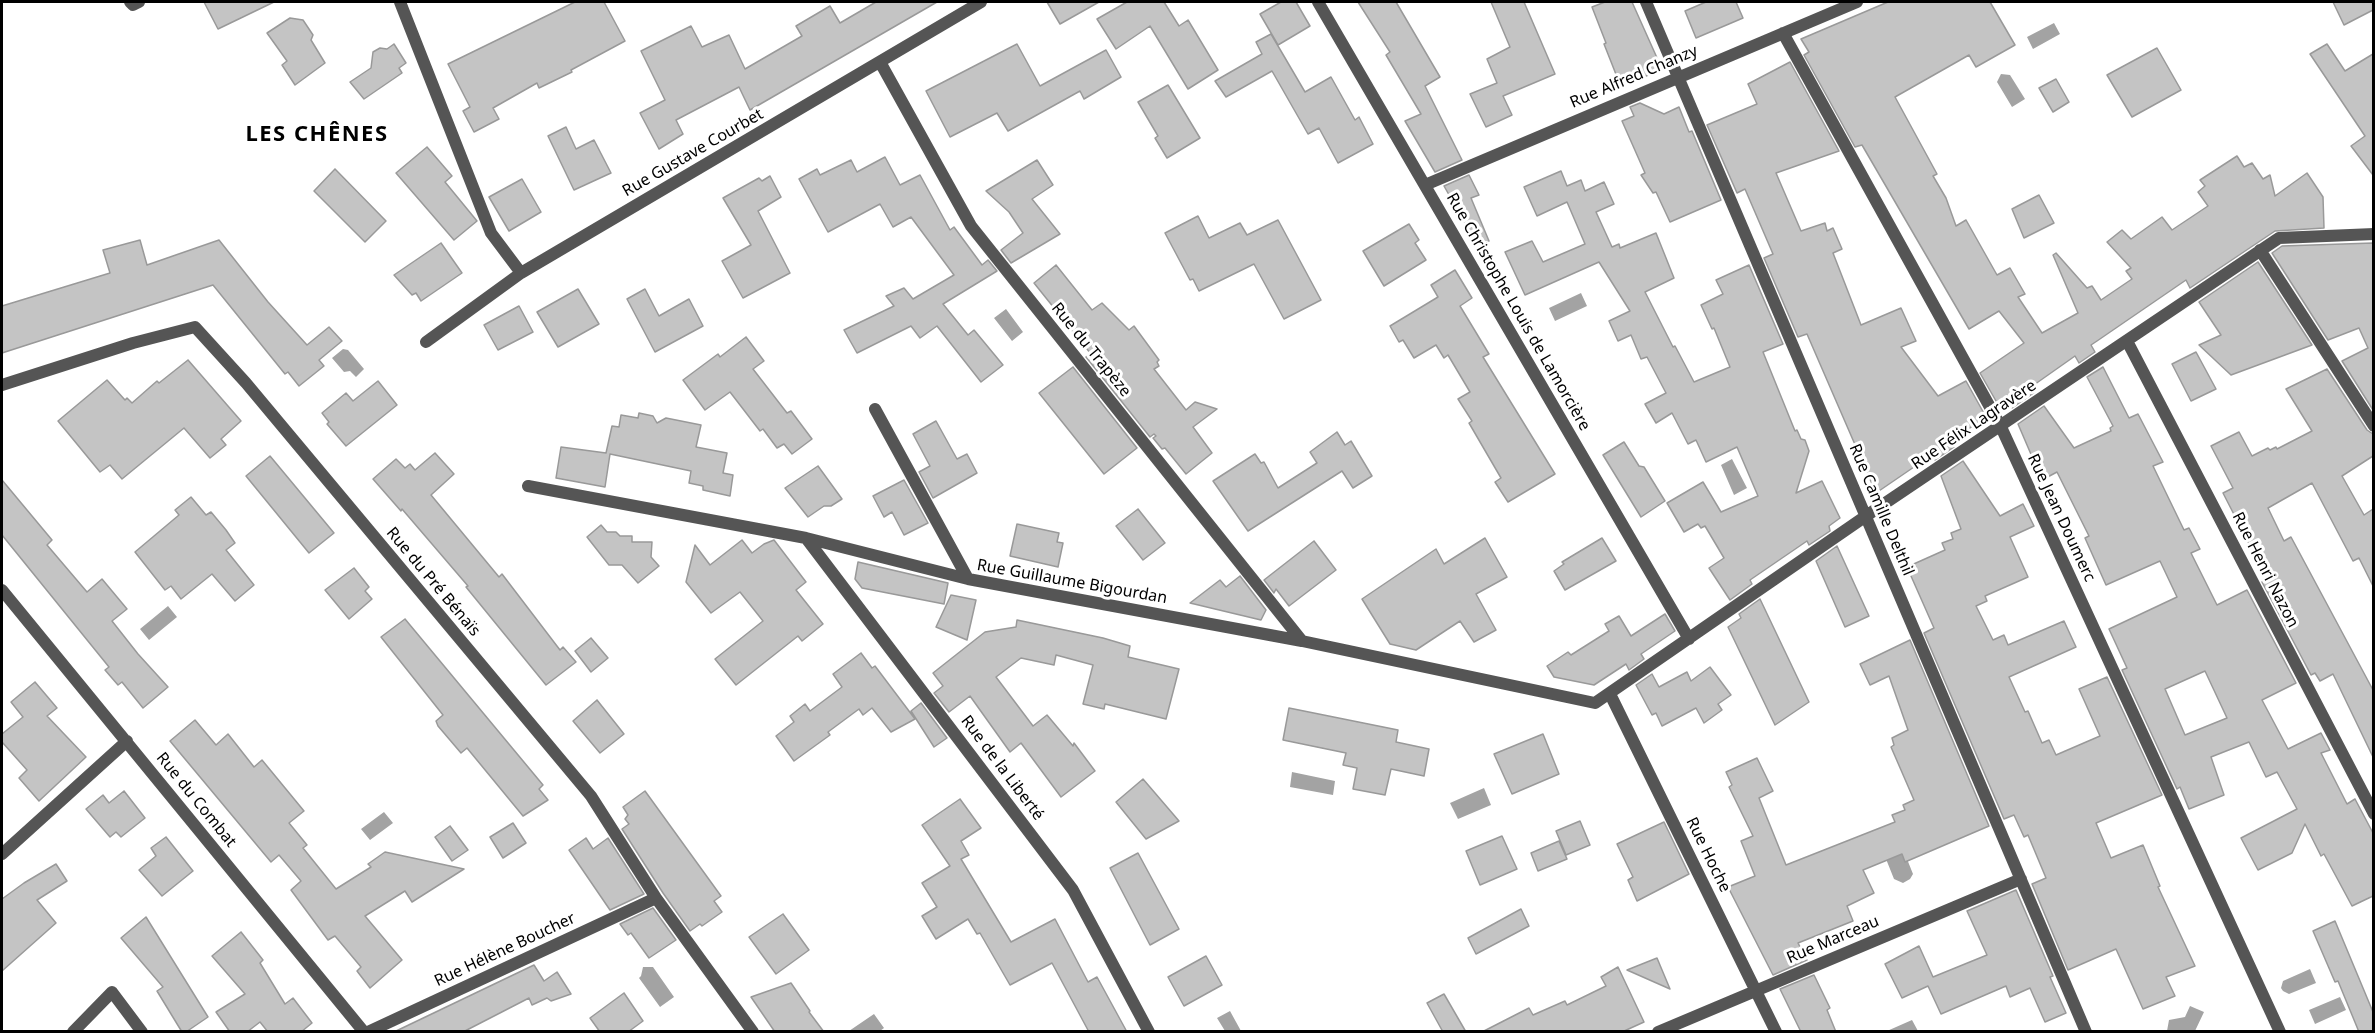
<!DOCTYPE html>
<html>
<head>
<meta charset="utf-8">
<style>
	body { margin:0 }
	#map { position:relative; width:2375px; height:1033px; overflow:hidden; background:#fff; font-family:"Noto Sans",sans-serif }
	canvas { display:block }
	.frame { position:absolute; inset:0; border:3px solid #000; pointer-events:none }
</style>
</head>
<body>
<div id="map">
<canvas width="2375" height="1033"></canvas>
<div class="frame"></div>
</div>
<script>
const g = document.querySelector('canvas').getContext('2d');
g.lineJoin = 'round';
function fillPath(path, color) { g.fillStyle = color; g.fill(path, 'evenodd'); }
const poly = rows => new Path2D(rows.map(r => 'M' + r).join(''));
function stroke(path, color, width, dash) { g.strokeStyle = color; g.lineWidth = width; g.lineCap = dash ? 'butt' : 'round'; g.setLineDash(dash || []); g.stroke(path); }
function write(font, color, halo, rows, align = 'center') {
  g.font = font + ' "Noto Sans",sans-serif'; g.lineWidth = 6; g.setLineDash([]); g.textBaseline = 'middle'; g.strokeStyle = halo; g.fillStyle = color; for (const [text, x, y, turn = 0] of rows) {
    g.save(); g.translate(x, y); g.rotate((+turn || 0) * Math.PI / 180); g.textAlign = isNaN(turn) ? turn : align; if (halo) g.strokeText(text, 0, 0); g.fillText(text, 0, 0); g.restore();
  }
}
const water = poly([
	[2054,23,2060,34,2033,49,2027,37],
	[2001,74,2010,75,2025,99,2012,107,1997,82],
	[1581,293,1587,306,1555,321,1549,308],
	[1006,309,1023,332,1012,341,994,318],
	[343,349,348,350,364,369,356,377,350,371,344,372,332,358],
	[1732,459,1747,488,1734,495,1721,465],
	[168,606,177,617,149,640,140,629],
	[1292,772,1335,781,1333,795,1290,787],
	[1484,788,1491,805,1458,819,1450,803],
	[384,812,393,823,370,840,361,829],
	[1903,849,1913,874,1910,879,1903,883,1894,879,1886,859],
	[643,967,653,967,674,997,660,1007,639,978,641,976],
	[2310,969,2316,983,2289,994,2283,991,2281,988,2283,981],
	[2340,997,2346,1010,2315,1024,2309,1010],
	[2190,1006,2204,1012,2195,1031,2167,1031,2169,1020,2185,1017],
	[1230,1011,1241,1031,1225,1031,1217,1018],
	[874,1014,884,1028,880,1031,849,1031],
	[1912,1020,1918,1031,1887,1031]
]);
const building = poly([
	[204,2,274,2,218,29,204,2],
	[575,2,604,2,625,41,571,70,572,72,539,88,537,83,493,108,499,119,474,132,463,111,470,107,448,64,575,2],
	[876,2,937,2,750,110,739,87,676,120,683,134,659,149,640,113,665,100,641,51,691,26,702,47,729,35,745,69,802,36,796,26,830,6,840,23,876,2],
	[1047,2,1099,2,1060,24,1047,2],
	[1127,2,1164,2,1179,26,1188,20,1218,70,1188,89,1150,26,1116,49,1097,19,1127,2],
	[1281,2,1296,2,1310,26,1278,45,1260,14,1281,2],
	[1358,2,1396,2,1440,77,1425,86,1462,160,1435,172,1405,121,1421,114,1386,55,1390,52,1358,2],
	[1491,2,1524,2,1555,74,1503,96,1512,115,1486,127,1470,94,1497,83,1487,59,1510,47,1491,2],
	[1605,2,1632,2,1662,69,1621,87,1604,44,1606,43,1592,7,1605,2],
	[1706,2,1736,2,1743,18,1696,38,1685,11,1706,2],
	[1888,2,1990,2,2015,45,1976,67,1969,55,1895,97,1937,174,1933,176,1946,198,1956,226,1966,220,1997,275,2010,268,2025,294,2018,297,2042,333,2078,313,2053,255,2056,253,2087,288,2092,286,2101,300,2132,279,2126,271,2131,268,2107,242,2122,230,2131,239,2162,217,2172,230,2208,206,2198,192,2205,186,2200,180,2237,156,2244,167,2252,163,2263,179,2270,175,2275,196,2307,173,2323,197,2324,228,2275,231,2190,288,2186,280,2097,341,2091,345,2095,352,2079,363,2075,356,2031,387,2035,392,2012,408,2009,402,2000,408,1980,373,2024,343,1999,311,1969,329,1862,145,1855,147,1804,55,1809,52,1801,39,1888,2],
	[2333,2,2373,2,2373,10,2344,25,2333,2],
	[290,18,303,20,313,35,311,40,325,63,295,85,282,65,287,61,267,33,290,18],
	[1271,34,1305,92,1331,77,1355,120,1359,117,1373,144,1338,163,1319,128,1308,134,1272,71,1226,97,1215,81,1262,54,1256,42,1271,34],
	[394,44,406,63,399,68,402,73,364,99,350,82,371,68,373,52,380,48,387,49,394,44],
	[1017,44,1040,86,1106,50,1121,77,1084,99,1080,91,1008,131,997,113,950,137,926,91,1017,44],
	[2327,44,2345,71,2373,54,2373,175,2351,146,2365,136,2310,54,2327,44],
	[2157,48,2181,90,2132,117,2107,75,2157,48],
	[1790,62,1839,151,1776,173,1801,231,1825,223,1827,231,1833,228,1842,249,1833,253,1861,325,1901,308,1916,341,1901,347,1938,396,1966,381,1986,417,1951,441,1954,447,1935,460,1933,454,1876,493,1807,334,1798,337,1764,258,1773,254,1745,189,1737,193,1707,125,1757,104,1748,84,1790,62],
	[2056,79,2069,102,2053,112,2039,88,2056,79],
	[1168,85,1200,138,1167,158,1155,138,1158,136,1138,102,1168,85],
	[1640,103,1664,114,1679,107,1689,132,1692,131,1721,200,1670,222,1656,192,1653,193,1641,175,1645,173,1622,121,1634,116,1630,107,1640,103],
	[566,127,576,149,594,140,611,173,574,190,548,136,566,127],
	[427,147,452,176,445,182,477,221,454,240,396,173,427,147],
	[885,157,900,185,920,175,950,230,954,227,982,265,988,260,997,271,943,304,968,335,974,330,1003,365,981,382,937,326,920,338,911,326,857,353,844,330,894,306,886,296,904,288,913,299,954,275,911,217,893,227,880,204,828,232,799,179,817,169,820,175,851,160,857,172,885,157],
	[1037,160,1053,185,1032,199,1060,234,1011,263,1001,250,1023,233,1009,212,986,191,1037,160],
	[335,169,386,221,365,242,314,191,335,169],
	[1561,171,1567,186,1581,180,1585,191,1604,182,1614,204,1596,212,1612,247,1619,244,1620,248,1656,233,1674,278,1645,292,1673,347,1675,346,1694,382,1730,367,1714,328,1712,329,1701,305,1723,294,1716,280,1749,265,1783,344,1763,352,1795,431,1797,430,1801,439,1805,440,1809,451,1796,493,1822,481,1840,518,1829,526,1830,531,1809,545,1807,541,1750,580,1752,584,1730,600,1709,568,1724,558,1705,526,1701,528,1698,524,1684,532,1667,503,1703,482,1721,512,1758,496,1737,447,1706,462,1696,440,1688,444,1672,413,1656,423,1645,404,1666,393,1647,357,1641,359,1631,335,1618,341,1609,321,1630,311,1599,262,1525,295,1505,252,1532,241,1543,262,1585,244,1567,202,1537,216,1524,187,1561,171],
	[1469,175,1479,195,1471,198,1489,241,1478,246,1444,186,1469,175],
	[770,176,781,197,758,211,790,273,743,298,722,261,751,245,723,198,759,178,762,181,770,176],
	[522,179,541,212,509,231,489,197,522,179],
	[2039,195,2054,223,2024,238,2012,209,2039,195],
	[1198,216,1209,238,1240,223,1247,235,1278,220,1321,300,1284,319,1254,264,1199,291,1193,279,1190,280,1165,233,1198,216],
	[1409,224,1419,240,1415,243,1426,260,1384,286,1363,251,1409,224],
	[140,240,147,265,219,240,268,302,307,345,329,327,342,341,319,360,324,366,299,386,288,372,285,374,213,285,2,353,2,306,110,273,103,250,140,240],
	[441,243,462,273,421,301,416,293,412,295,394,275,441,243],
	[2373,243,2373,410,2342,361,2368,348,2359,328,2328,340,2272,253,2282,246,2373,243],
	[2258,262,2312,345,2231,375,2199,345,2221,335,2199,302,2258,262],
	[1056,265,1092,310,1102,303,1129,330,1134,326,1159,360,1157,362,1159,366,1154,369,1186,410,1195,402,1217,409,1193,427,1212,453,1186,474,1165,448,1162,449,1153,438,1156,436,1154,434,1150,437,1086,357,1091,354,1034,283,1056,265],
	[1455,270,1472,298,1460,306,1489,354,1483,357,1555,474,1508,502,1495,482,1501,478,1469,423,1472,421,1458,399,1470,392,1448,355,1444,358,1436,345,1414,358,1403,340,1399,342,1390,326,1438,297,1431,285,1455,270],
	[578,289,599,324,558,347,537,312,578,289],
	[645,289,659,316,689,299,703,326,655,352,627,299,645,289],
	[519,306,533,332,498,350,484,325,519,306],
	[746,337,764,361,753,369,787,413,791,411,812,439,792,454,784,444,777,448,763,429,760,431,730,392,705,410,683,380,718,354,720,357,746,337],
	[2196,352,2216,389,2191,401,2172,364,2196,352],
	[188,360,241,421,221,439,226,445,210,458,184,428,122,479,110,465,100,472,58,421,107,380,125,400,127,398,132,403,157,381,159,383,188,360],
	[1073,367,1137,448,1104,474,1039,393,1073,367],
	[2103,367,2129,418,2138,414,2163,462,2153,466,2184,530,2189,528,2200,549,2191,553,2217,605,2247,590,2296,683,2262,700,2288,749,2321,733,2330,750,2321,753,2347,804,2355,799,2373,833,2373,896,2352,906,2324,854,2321,856,2305,824,2292,853,2258,870,2241,838,2297,809,2277,772,2266,777,2249,742,2211,757,2224,795,2189,809,2180,787,2177,789,2122,670,2127,668,2109,629,2177,597,2160,561,2106,585,2085,538,2089,536,2057,472,2042,480,2018,424,2044,406,2074,448,2111,431,2110,428,2113,426,2087,377,2103,367],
	[2205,671,2227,718,2185,735,2165,689,2205,671],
	[2327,369,2367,430,2373,434,2373,456,2342,476,2364,515,2373,509,2373,586,2359,558,2353,561,2312,483,2268,508,2284,541,2291,537,2373,690,2373,757,2333,674,2320,681,2315,673,2311,675,2262,582,2267,579,2223,493,2233,488,2211,446,2239,432,2252,456,2268,448,2270,450,2276,447,2277,449,2312,431,2286,389,2327,369],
	[378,381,397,405,346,446,327,424,329,422,322,413,346,393,353,401,378,381],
	[639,413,653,416,657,423,666,418,701,425,696,447,727,453,723,473,733,475,730,496,703,490,703,486,689,483,691,471,610,454,605,487,556,478,561,447,606,453,612,426,619,427,621,415,638,418,639,413],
	[936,421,957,459,967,454,977,473,933,498,919,472,930,466,913,434,936,421],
	[1337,432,1345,445,1351,441,1372,476,1353,488,1342,471,1248,531,1213,481,1255,454,1261,463,1264,462,1278,488,1317,463,1310,452,1337,432],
	[1624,442,1639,466,1644,467,1665,501,1641,517,1603,455,1624,442],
	[435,453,454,474,431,495,499,577,502,574,560,650,563,647,576,662,546,685,466,587,468,586,402,509,401,511,373,479,396,459,405,468,410,464,415,470,435,453],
	[270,456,334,533,309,553,246,476,270,456],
	[1963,461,2000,516,2023,504,2034,526,2010,537,2028,577,1985,596,1987,601,1976,606,1993,640,2004,635,2008,645,2064,621,2076,647,2009,677,2025,712,2028,711,2042,743,2049,740,2056,755,2100,736,2079,689,2107,677,2162,795,2096,823,2111,858,2143,845,2160,886,2158,887,2195,966,2166,977,2175,996,2143,1009,2116,949,2068,970,2032,884,2046,878,2028,835,2024,837,2014,815,2004,819,1924,633,1934,628,1907,567,1945,550,1942,543,1953,539,1951,533,1961,529,1941,476,1963,461],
	[818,466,842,499,831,506,824,506,808,517,785,488,818,466],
	[2,480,52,540,47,545,87,592,102,579,127,609,112,621,138,654,168,687,143,708,122,682,118,685,105,670,109,667,2,535,2,480],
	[904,480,928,523,904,535,892,512,884,517,873,496,904,480],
	[191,497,206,515,211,512,226,530,235,543,226,550,254,585,235,601,212,574,181,599,171,586,165,590,135,552,179,515,175,510,191,497],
	[1138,509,1165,543,1143,560,1116,526,1138,509],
	[1017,524,1059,533,1057,542,1063,543,1058,567,1010,556,1017,524],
	[601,525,607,532,616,532,620,536,632,536,632,542,652,542,651,557,659,566,638,583,622,565,609,565,587,537,601,525],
	[1485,538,1507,577,1476,594,1496,630,1474,642,1460,621,1416,650,1390,644,1362,599,1436,549,1444,564,1485,538],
	[1602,538,1616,561,1565,590,1554,571,1564,564,1562,562,1602,538],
	[742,540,752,553,764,544,774,540,806,582,796,590,823,624,802,641,798,636,736,685,715,659,763,621,740,592,711,613,686,582,695,545,710,565,742,540],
	[1314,541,1336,570,1289,606,1276,589,1274,593,1264,580,1314,541],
	[1837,546,1869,616,1845,627,1816,561,1837,546],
	[858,562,948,583,944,604,862,588,855,579,858,562],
	[354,568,369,587,365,591,372,599,349,619,325,590,354,568],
	[1240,576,1266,610,1261,620,1190,603,1220,580,1226,587,1240,576],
	[951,595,976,600,967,640,936,627,951,595],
	[1760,599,1809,702,1775,725,1728,627,1741,618,1739,614,1760,599],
	[1665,614,1675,631,1641,654,1644,659,1629,670,1626,664,1594,685,1554,677,1547,666,1568,652,1571,655,1609,631,1605,624,1619,616,1631,636,1665,614],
	[405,619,543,785,539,789,548,800,523,816,467,748,461,753,438,726,436,721,443,715,381,637,405,619],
	[1017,620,1103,638,1130,646,1128,657,1179,669,1166,719,1105,704,1104,709,1083,704,1093,665,1056,655,1054,665,1021,658,996,677,1033,726,1047,715,1073,746,1074,743,1095,771,1061,797,1021,743,1010,752,970,696,949,712,934,693,943,686,933,673,985,632,1016,627,1017,620],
	[591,638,608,658,591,672,575,651,591,638],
	[1910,640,1989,826,1905,862,1902,854,1863,870,1874,893,1847,906,1853,921,1798,943,1807,960,1773,975,1728,887,1755,876,1741,841,1753,836,1729,787,1732,785,1726,772,1757,758,1773,791,1759,798,1786,865,1895,822,1892,815,1905,810,1903,805,1914,800,1891,747,1894,745,1892,738,1908,730,1889,676,1870,685,1860,664,1910,640],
	[861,653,872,668,875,666,915,719,891,732,872,708,863,715,859,709,828,732,830,735,794,761,776,736,794,722,790,716,805,704,810,711,842,687,833,674,861,653],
	[1710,667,1731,695,1718,704,1722,710,1704,723,1696,708,1662,726,1656,713,1652,715,1636,685,1652,674,1659,687,1687,672,1691,681,1710,667],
	[35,682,57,708,47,716,86,757,39,801,19,778,27,770,2,742,2,734,23,717,11,702,35,682],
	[597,700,624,734,600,753,573,721,597,700],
	[921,703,947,738,934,747,911,711,921,703],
	[1289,708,1398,730,1396,742,1429,749,1424,776,1391,769,1385,795,1353,789,1357,768,1343,765,1346,753,1283,740,1289,708],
	[195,720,216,745,228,734,254,767,262,760,304,811,289,823,307,845,303,848,336,889,371,867,368,864,385,852,464,869,412,902,405,891,365,916,402,960,370,988,357,971,361,967,335,936,328,940,291,890,301,881,279,855,271,862,170,741,195,720],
	[1543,734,1559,774,1512,794,1494,754,1543,734],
	[1143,779,1179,821,1146,839,1116,802,1143,779],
	[124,791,145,818,121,837,116,832,110,837,86,809,103,795,109,803,124,791],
	[645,791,721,896,714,901,722,912,702,926,700,924,690,931,663,893,622,829,629,824,625,819,628,815,623,807,645,791],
	[960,799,981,828,961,841,969,855,961,859,1011,942,1055,919,1088,982,1097,977,1127,1032,1089,1032,1052,963,1010,985,980,933,977,934,968,919,936,939,922,916,937,907,922,883,950,866,922,825,960,799],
	[1580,821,1590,845,1566,855,1556,831,1580,821],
	[1664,822,1689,874,1637,901,1628,880,1633,877,1617,844,1664,822],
	[513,823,526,843,503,858,490,837,513,823],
	[450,826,468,850,452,861,435,837,450,826],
	[1502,836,1517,869,1480,885,1466,851,1502,836],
	[166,837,193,871,162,896,139,870,156,856,151,848,166,837],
	[586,838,593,849,608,838,644,894,610,910,569,850,586,838],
	[1559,841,1567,859,1538,871,1531,853,1559,841],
	[1138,853,1179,929,1150,945,1110,868,1138,853],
	[56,864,67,881,37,900,56,923,2,971,2,899,24,883,56,864],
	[2016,890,2053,976,2050,977,2066,1013,2045,1022,2030,988,2010,997,2006,986,1941,1014,1928,986,1902,998,1885,964,1919,946,1933,977,1987,955,1967,911,2016,890],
	[653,908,676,940,649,958,631,933,628,935,620,924,653,908],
	[1521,909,1529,926,1476,954,1468,938,1521,909],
	[783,914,809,950,776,974,749,937,783,914],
	[146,917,208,1017,186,1032,182,1032,157,991,163,987,121,938,146,917],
	[2335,921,2373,1012,2373,1032,2359,1032,2338,981,2335,982,2313,931,2335,921],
	[241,932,263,960,260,963,285,1004,293,998,312,1023,301,1032,268,1032,260,1022,247,1032,230,1032,216,1012,245,994,212,956,241,932],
	[1206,956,1222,985,1184,1006,1168,977,1206,956],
	[1657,958,1670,989,1627,970,1657,958],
	[534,965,544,981,557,972,571,994,551,1001,547,998,532,1005,529,998,463,1032,394,1032,534,965],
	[1618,967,1644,1022,1622,1032,1482,1032,1529,1008,1533,1015,1565,1001,1567,1005,1606,986,1601,977,1618,967],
	[1814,975,1830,1008,1827,1010,1836,1032,1801,1032,1780,989,1814,975],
	[791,983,810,1011,809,1012,824,1032,775,1032,751,997,791,983],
	[624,993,643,1021,628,1032,600,1032,590,1018,624,993],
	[1444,994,1466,1032,1443,1032,1427,1003,1444,994]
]);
const street = poly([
	[130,2,133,5,139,2],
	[400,2,491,233,521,273],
	[1318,2,1689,639],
	[1646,2,2086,1032],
	[1783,33,2001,427,2280,1032],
	[880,62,971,226,1302,641],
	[1425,185,1857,2],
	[2260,250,2374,426],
	[2127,341,2374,814],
	[426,342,521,273,981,2],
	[2,385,133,343,195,327,246,383,591,796,656,898,753,1032],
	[875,409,968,579],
	[528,486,806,538,968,579,1302,641,1595,703,1866,516,2279,238,2374,234],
	[806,538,1073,890,1149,1032],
	[2,590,364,1032],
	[1610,694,1776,1032],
	[2,854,127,741],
	[73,1032,112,992,142,1032],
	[368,1032,656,898],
	[1658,1032,2021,879]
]);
const streetNames = [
	["Rue Alfred Chanzy",1634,77,-23],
	["Rue Gustave Courbet",693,153,-30],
	["Rue Christophe Louis de Lamorcière",1518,312,60],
	["Rue du Trapèze",1091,350,51],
	["Rue Félix Lagravère",1974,425,-34],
	["Rue Camille Delthil",1881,510,67],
	["Rue Jean Doumerc",2061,518,65],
	["Rue Henri Nazon",2265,570,63],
	["Rue du Pré Bénaïs",433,582,50],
	["Rue Guillaume Bigourdan",1072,582,10],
	["Rue de la Liberté",1002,768,53],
	["Rue du Combat",196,800,51],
	["Rue Hoche",1708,855,64],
	["Rue Marceau",1833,940,-23],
	["Rue Hélène Boucher",505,950,-25]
];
const districtNames = [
	["LES CHÊNES",317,135]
];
fillPath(water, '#a3a3a3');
fillPath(building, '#c4c4c4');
stroke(building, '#999', 1.5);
stroke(street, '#555', 12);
write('16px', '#000', '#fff', streetNames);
g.letterSpacing = '1.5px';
write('bold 22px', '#000', '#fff', districtNames);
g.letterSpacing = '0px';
</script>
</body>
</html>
